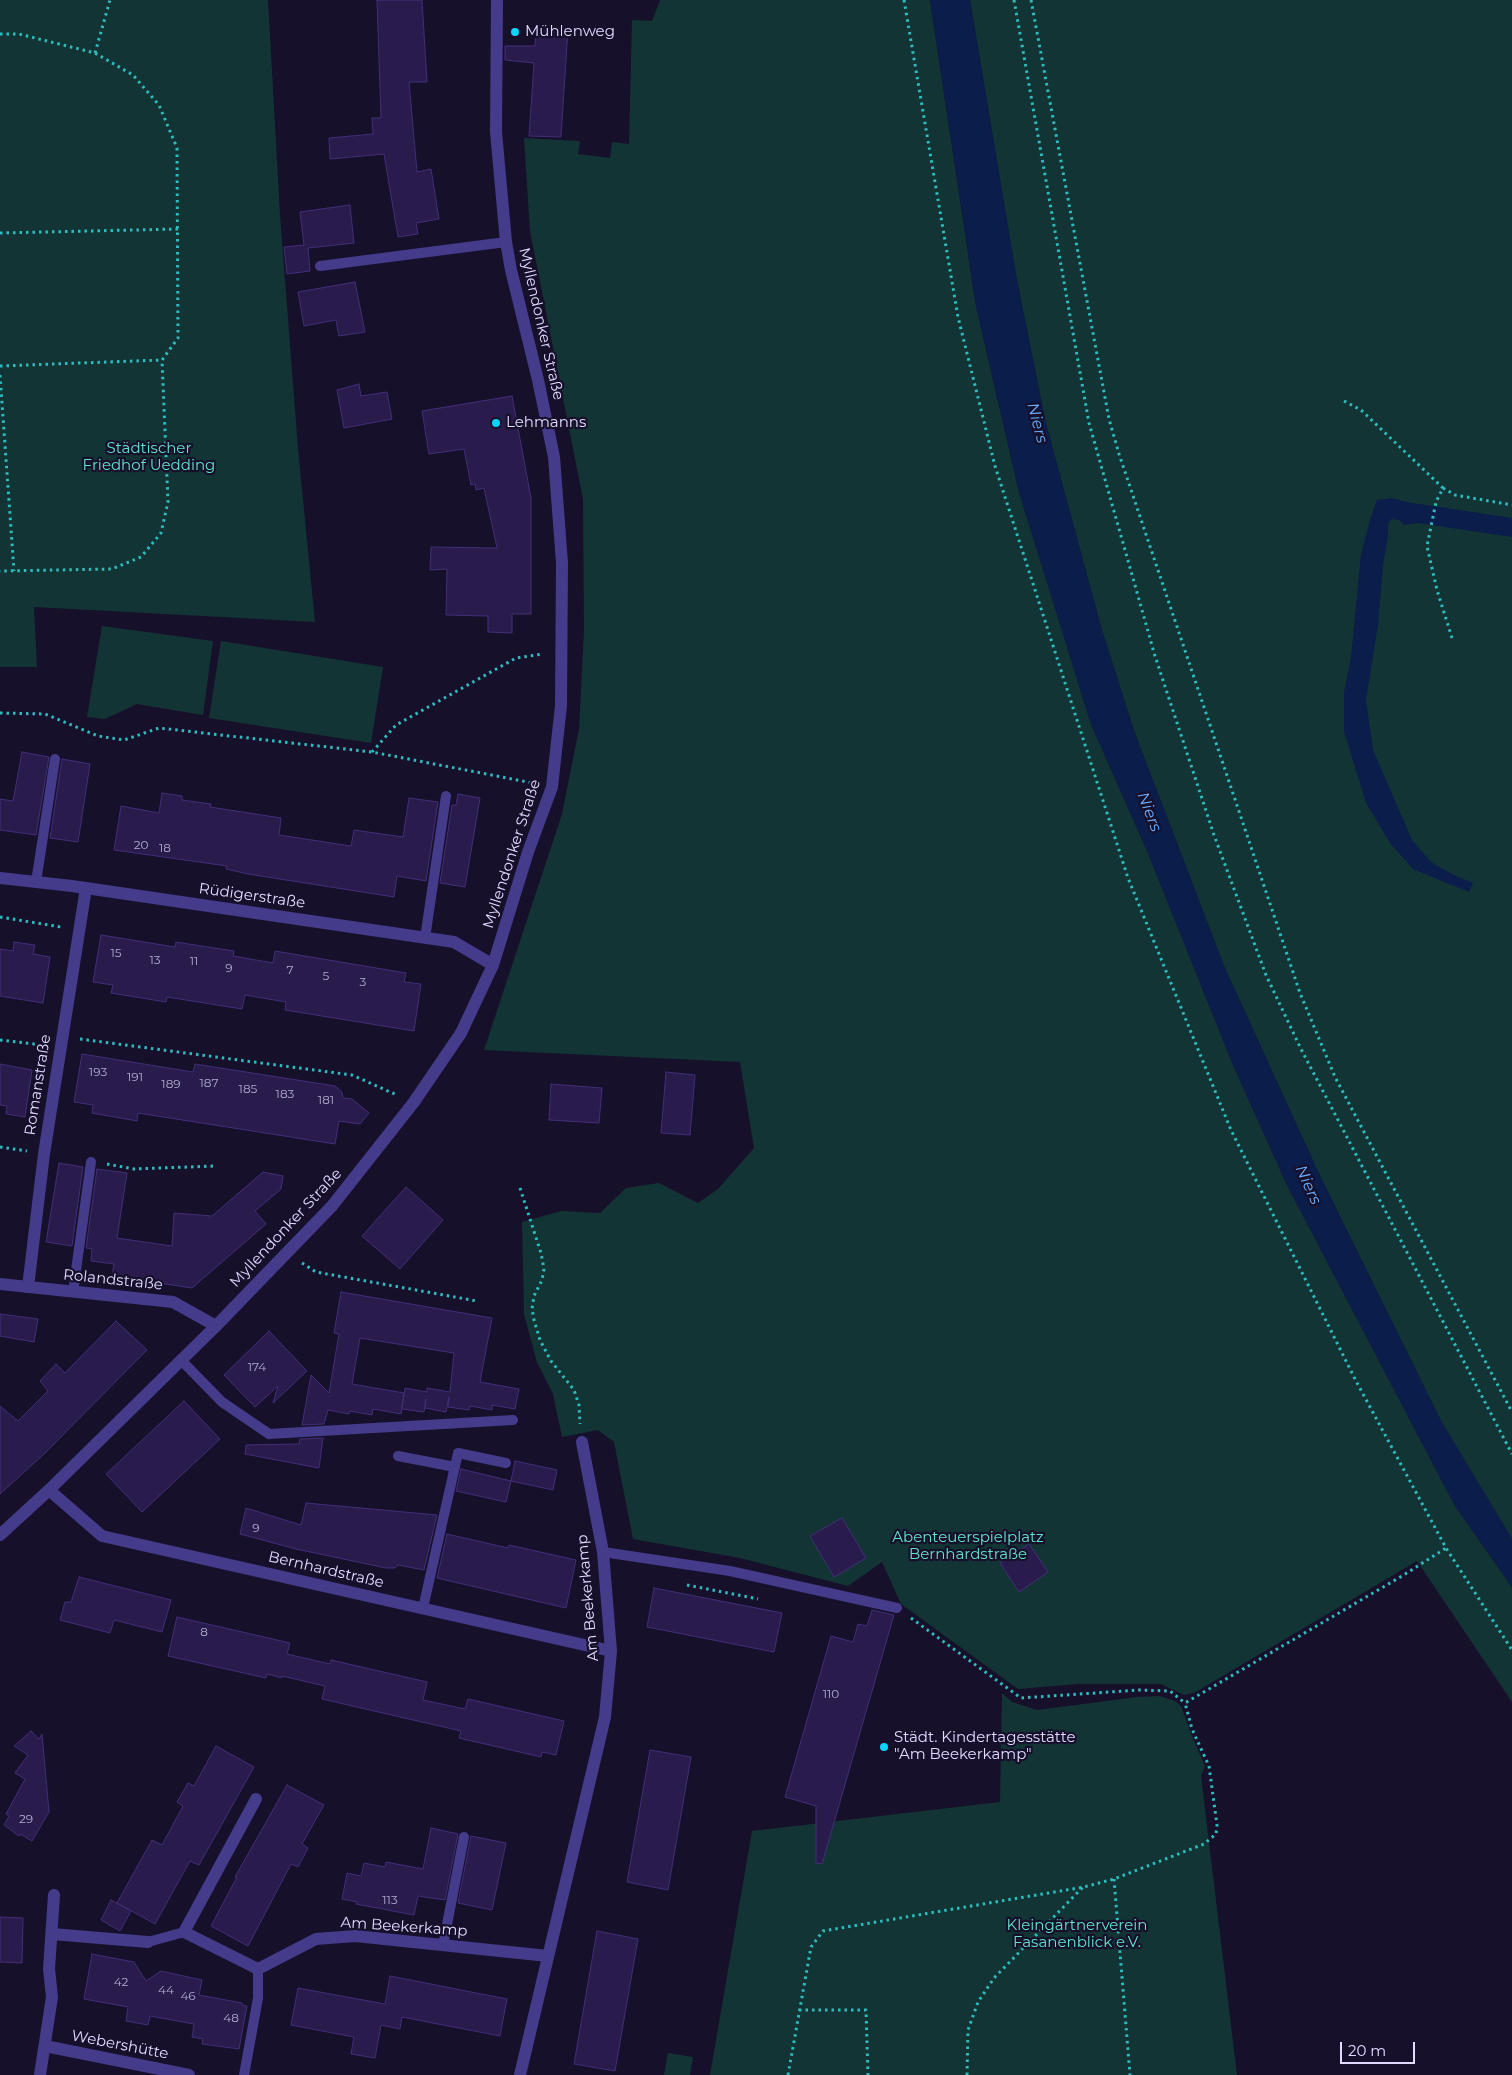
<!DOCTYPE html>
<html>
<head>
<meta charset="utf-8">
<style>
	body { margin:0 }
	#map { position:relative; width:1512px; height:2075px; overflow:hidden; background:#17102b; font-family:Montserrat,sans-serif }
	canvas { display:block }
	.scale { position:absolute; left:1340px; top:2042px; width:75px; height:22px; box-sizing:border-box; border:2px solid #e1dbff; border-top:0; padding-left:6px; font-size:15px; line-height:18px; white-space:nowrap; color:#e1dbff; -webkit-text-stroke:4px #17102b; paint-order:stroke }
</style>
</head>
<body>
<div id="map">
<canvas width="1512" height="2075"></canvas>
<div class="scale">20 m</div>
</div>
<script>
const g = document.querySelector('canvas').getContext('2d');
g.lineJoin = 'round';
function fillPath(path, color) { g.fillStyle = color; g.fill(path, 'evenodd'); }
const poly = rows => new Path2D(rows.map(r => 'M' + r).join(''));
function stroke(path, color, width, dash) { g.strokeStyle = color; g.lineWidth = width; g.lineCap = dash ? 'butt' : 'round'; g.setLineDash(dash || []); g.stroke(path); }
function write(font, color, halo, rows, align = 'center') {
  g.font = font + ' Montserrat,sans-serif'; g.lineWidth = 4.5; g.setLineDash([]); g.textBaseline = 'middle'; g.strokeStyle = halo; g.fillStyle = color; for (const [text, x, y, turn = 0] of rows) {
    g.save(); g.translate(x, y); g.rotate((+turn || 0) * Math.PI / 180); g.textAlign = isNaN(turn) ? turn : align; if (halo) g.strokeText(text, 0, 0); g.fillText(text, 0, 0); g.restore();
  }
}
const green = poly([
	[0,0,268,0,280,215,298,449,315,622,34,607,37,667,0,667],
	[660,0,930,0,976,306,1019,492,1091,724,1148,853,1233,1065,1287,1185,1455,1506,1512,1587,1512,1702,1417,1561,1194,1693,1184,1695,1161,1684,1078,1684,1018,1689,901,1604,882,1562,848,1586,740,1558,633,1539,614,1442,598,1430,562,1437,553,1394,537,1362,524,1314,522,1222,561,1211,600,1213,626,1188,659,1183,698,1203,718,1189,754,1148,740,1062,484,1050,562,814,579,729,584,631,583,499,530,231,524,138,580,141,578,154,610,158,612,142,629,144,632,20,652,21],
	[970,0,1512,0,1512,1539,1441,1421,1320,1176,1224,966,1134,731,1101,627,1046,424,1017,281],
	[102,626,213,641,203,715,137,704,105,719,87,717],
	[221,641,383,667,371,743,209,718],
	[1002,1693,1012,1702,1037,1710,1137,1697,1160,1696,1175,1701,1181,1706,1192,1736,1205,1766,1201,1776,1237,2075,710,2075,752,1831,1000,1802],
	[668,2053,693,2057,690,2075,664,2075]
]);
const water = poly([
	[930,0,970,0,1017,281,1046,424,1101,627,1134,731,1224,966,1320,1176,1441,1421,1512,1539,1512,1587,1455,1506,1287,1185,1233,1065,1148,853,1091,724,1019,492,976,306],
	[1392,498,1406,502,1512,518,1512,537,1418,523,1404,525,1399,520,1391,519,1388,524,1388,536,1383,565,1378,625,1366,700,1373,750,1412,840,1431,862,1452,874,1473,883,1469,892,1413,869,1390,843,1366,803,1344,731,1344,692,1351,657,1361,554,1370,520,1377,500]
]);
const building = poly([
	[377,0,422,0,427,82,409,82,417,172,431,169,439,219,416,223,418,234,398,237,384,154,330,159,329,138,373,134,372,118,381,118,377,0],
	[536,27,568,28,561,137,529,136,534,63,505,60,505,46,535,46,536,27],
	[350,205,354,243,308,248,310,271,287,274,284,247,304,245,300,212,350,205],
	[355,282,365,332,339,336,336,320,304,326,298,292,355,282],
	[359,384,361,396,387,392,392,419,344,428,337,390,359,384],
	[512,396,531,498,531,614,512,614,512,633,488,632,488,616,446,615,447,569,430,570,431,547,497,548,484,488,476,490,475,484,471,485,464,449,429,454,422,411,512,396],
	[22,752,49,757,36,835,0,830,0,799,13,801,22,752],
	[62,759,90,764,78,842,50,838,62,759],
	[162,793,182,796,182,800,211,804,210,807,281,818,279,835,351,846,354,830,403,837,409,798,438,802,426,881,397,876,394,897,248,874,226,869,227,866,114,850,121,806,159,813,162,793],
	[458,794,480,798,465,887,440,883,452,805,456,805,458,794],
	[101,935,175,947,176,942,234,951,233,956,273,963,275,951,406,973,404,982,421,984,414,1031,285,1010,286,1002,245,995,242,1009,167,997,166,1002,111,993,113,985,93,982,101,935],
	[14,942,35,945,33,954,50,957,43,1003,0,996,0,949,13,951,14,942],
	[82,1054,193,1072,195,1064,335,1086,342,1092,343,1098,352,1099,369,1113,360,1124,339,1121,335,1144,138,1113,137,1121,92,1113,93,1105,74,1102,82,1054],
	[0,1064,32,1070,25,1117,6,1114,7,1106,0,1105,0,1064],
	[666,1072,695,1075,690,1135,661,1133,666,1072],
	[551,1084,602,1088,599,1123,549,1120,551,1084],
	[59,1163,83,1167,72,1246,46,1242,59,1163],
	[97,1169,127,1173,117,1238,172,1246,174,1213,212,1216,263,1172,283,1176,281,1189,255,1211,266,1224,192,1288,112,1276,114,1264,91,1261,92,1249,86,1248,97,1169],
	[406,1187,443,1220,400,1269,362,1236,406,1187],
	[341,1292,492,1318,480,1382,519,1389,515,1409,492,1405,492,1410,470,1406,469,1410,448,1407,449,1397,446,1412,425,1408,426,1399,424,1412,402,1409,405,1388,427,1392,427,1388,450,1392,454,1353,360,1338,352,1384,404,1393,401,1414,373,1409,372,1415,350,1411,349,1414,328,1410,324,1424,302,1425,311,1375,329,1393,339,1334,334,1333,341,1292],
	[0,1314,38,1319,34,1342,0,1336,0,1314],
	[116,1321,147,1350,44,1454,0,1494,0,1406,18,1421,48,1391,40,1381,56,1364,65,1373,116,1321],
	[269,1331,307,1371,273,1403,278,1386,255,1407,224,1375,269,1331],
	[184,1401,220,1439,142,1512,106,1474,184,1401],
	[323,1438,319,1468,245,1454,246,1445,299,1444,300,1439,323,1438],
	[515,1461,557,1470,553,1490,511,1481,515,1461],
	[461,1469,511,1481,506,1502,456,1491,461,1469],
	[306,1503,437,1515,424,1570,398,1565,395,1568,386,1568,296,1549,240,1534,246,1508,301,1525,306,1503],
	[842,1518,866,1558,834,1577,810,1536,842,1518],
	[447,1534,508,1548,509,1545,576,1560,566,1608,437,1578,447,1534],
	[1029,1544,1048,1572,1019,1592,1000,1563,1029,1544],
	[79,1577,171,1600,162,1632,114,1620,110,1633,60,1620,65,1602,71,1602,79,1577],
	[654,1588,782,1613,774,1652,647,1627,654,1588],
	[872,1610,894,1615,822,1864,816,1863,816,1806,785,1797,831,1636,853,1642,858,1624,867,1626,872,1610],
	[177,1617,290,1643,287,1654,330,1664,331,1660,427,1682,423,1700,465,1709,468,1699,564,1721,556,1755,542,1752,541,1757,459,1738,461,1731,322,1699,325,1686,282,1676,282,1678,267,1674,266,1678,168,1656,177,1617],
	[31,1731,39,1739,42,1734,49,1812,32,1841,20,1834,19,1836,4,1825,9,1816,6,1814,25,1779,15,1773,28,1755,14,1746,31,1731],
	[216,1746,254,1767,199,1865,190,1861,155,1924,117,1903,152,1840,162,1845,183,1806,177,1802,188,1783,194,1786,216,1746],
	[650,1750,691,1757,668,1890,627,1882,650,1750],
	[287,1785,324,1805,302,1844,308,1848,298,1867,291,1864,248,1946,211,1926,237,1877,235,1877,287,1785],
	[431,1828,458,1834,445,1900,418,1896,414,1915,356,1904,357,1902,342,1899,347,1873,361,1876,364,1863,385,1867,386,1862,423,1869,431,1828],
	[471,1836,506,1843,492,1910,458,1903,471,1836],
	[111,1900,131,1911,120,1931,101,1920,111,1900],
	[0,1917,23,1918,22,1963,0,1962,0,1917],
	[597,1931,638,1939,615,2071,574,2064,597,1931],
	[92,1954,134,1962,146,1981,161,1971,202,1980,199,1995,242,2003,242,2005,247,2006,239,2049,202,2044,203,2039,192,2037,194,2024,150,2016,148,2025,126,2021,128,2007,84,1999,92,1954],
	[390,1976,507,1999,500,2036,402,2017,400,2029,381,2025,375,2058,351,2054,354,2037,291,2025,298,1988,385,2004,390,1976]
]);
const path = poly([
	[904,0,958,317,995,466,1128,878,1231,1130,1356,1381,1446,1548,1512,1650],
	[1014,0,1089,423,1155,656,1214,835,1266,975,1300,1047,1512,1454],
	[1031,0,1109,419,1119,454,1300,993,1335,1077,1512,1412],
	[0,34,19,34,95,53,133,75,159,105,177,148,178,338,162,360,168,502,161,533,141,557,112,569,0,571],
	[95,53,110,0],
	[0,233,178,229],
	[0,366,162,360],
	[0,375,14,571],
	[1344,401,1361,410,1443,488],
	[1452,638,1437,590,1427,546,1436,502,1443,488,1455,495,1512,505],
	[0,713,45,714,98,736,124,740,159,728,372,752,533,783],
	[372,752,396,725,516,658,543,654],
	[0,917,61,927],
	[80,1039,352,1075,397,1095],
	[0,1040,42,1045],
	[0,1147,27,1151],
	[107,1164,134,1169,215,1166],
	[520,1188,541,1253,544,1269,542,1280,534,1296,532,1309,534,1320,540,1340,551,1361,574,1390,579,1405,580,1424],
	[302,1263,316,1272,477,1301],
	[687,1585,758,1599],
	[911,1618,1021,1698,1139,1690,1170,1691,1185,1703],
	[1114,1879,1130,2075],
	[799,2010,866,2010,868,2075],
	[788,2075,811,1947,823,1931,1084,1887,1114,1879,1204,1844,1216,1834,1217,1825,1209,1766,1192,1729,1185,1703,1402,1576,1446,1548],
	[967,2075,968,2030,978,2002,994,1978,1083,1887]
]);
const service = poly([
	[320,266,506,242],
	[36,882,55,759],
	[425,938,446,796],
	[73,1292,91,1162],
	[181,1360,222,1402,269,1434,513,1420],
	[398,1456,455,1467],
	[603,1552,730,1571,897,1608],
	[423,1608,458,1453,506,1463],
	[148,1942,184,1932],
	[443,1945,464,1837],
	[244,2075,258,1998,258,1969]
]);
const pedestrian = poly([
	[28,1287,44,1154,86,888]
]);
const minor = poly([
	[0,878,72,886,454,942,493,965],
	[0,1284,173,1302,216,1326],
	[49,1490,102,1536,611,1651],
	[256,1799,184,1932,258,1969,316,1939,355,1936,548,1956],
	[52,1934,148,1942],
	[45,2046,189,2075],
	[40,2075,52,1997,49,1969,54,1895],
	[520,2075,605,1717,611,1651,603,1552,582,1442]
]);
const tertiary = poly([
	[0,1535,49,1490,216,1326,332,1206,414,1102,461,1033,493,965,528,852,552,787,561,706,562,563,554,457,538,380,511,270,506,242,496,132,497,0]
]);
const markers = [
	[515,32,5,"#07d4ff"],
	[496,423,5,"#07d4ff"],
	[884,1747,5,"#07d4ff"]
];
const numberNames = [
	["20",141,845],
	["18",165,848],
	["15",116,953],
	["13",155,960],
	["11",194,961],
	["9",229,968],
	["7",290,970],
	["5",326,976],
	["3",363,982],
	["193",98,1072],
	["191",135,1077],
	["187",209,1083],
	["189",171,1084],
	["185",248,1089],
	["183",285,1094],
	["181",326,1100],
	["174",257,1367],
	["9",256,1528],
	["8",204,1632],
	["110",831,1694],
	["29",26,1819],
	["113",390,1900],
	["42",121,1982],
	["44",166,1990],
	["46",188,1996],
	["48",231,2018]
];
const poiNames = [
	["Mühlenweg",525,32],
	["Lehmanns",506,423],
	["Städt. Kindertagesstätte",894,1738],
	["\"Am Beekerkamp\"",894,1755]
];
const streetNames = [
	["Myllendonker Straße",541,324,77],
	["Myllendonker Straße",512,854,-72],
	["Rüdigerstraße",252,896,8],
	["Romanstraße",38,1085,-81],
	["Myllendonker Straße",286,1228,-47],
	["Rolandstraße",113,1280,6],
	["Bernhardstraße",326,1570,13],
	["Am Beekerkamp",588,1598,-95],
	["Am Beekerkamp",404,1927,4],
	["Webershütte",120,2045,11]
];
const parkNames = [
	["Städtischer",149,449],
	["Friedhof Uedding",149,466],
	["Abenteuerspielplatz",968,1538],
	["Bernhardstraße",968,1555],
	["Kleingärtnerverein",1077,1926],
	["Fasanenblick e.V.",1077,1943]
];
const waterNames = [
	["Niers",1037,423,75],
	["Niers",1149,812,69],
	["Niers",1308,1185,66]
];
fillPath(green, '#133435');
fillPath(water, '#0a1d4b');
fillPath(building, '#291c4c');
stroke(building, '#422e79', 1);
stroke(path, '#2ebdbf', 3, [2.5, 4]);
stroke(service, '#443b8b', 10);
stroke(pedestrian, '#443b8b', 12);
stroke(minor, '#443b8b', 12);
stroke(tertiary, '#443b8b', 12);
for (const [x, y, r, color] of markers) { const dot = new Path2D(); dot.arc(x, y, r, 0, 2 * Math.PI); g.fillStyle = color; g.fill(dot); stroke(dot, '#17102b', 2); }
write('12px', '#b3abd2', null, numberNames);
write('15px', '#e1dbff', '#17102b', poiNames, 'left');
write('15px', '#e1dbff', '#17102b', streetNames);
write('15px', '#63e3cc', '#17102b', parkNames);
write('italic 16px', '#69aeff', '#17102b', waterNames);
</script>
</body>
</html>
